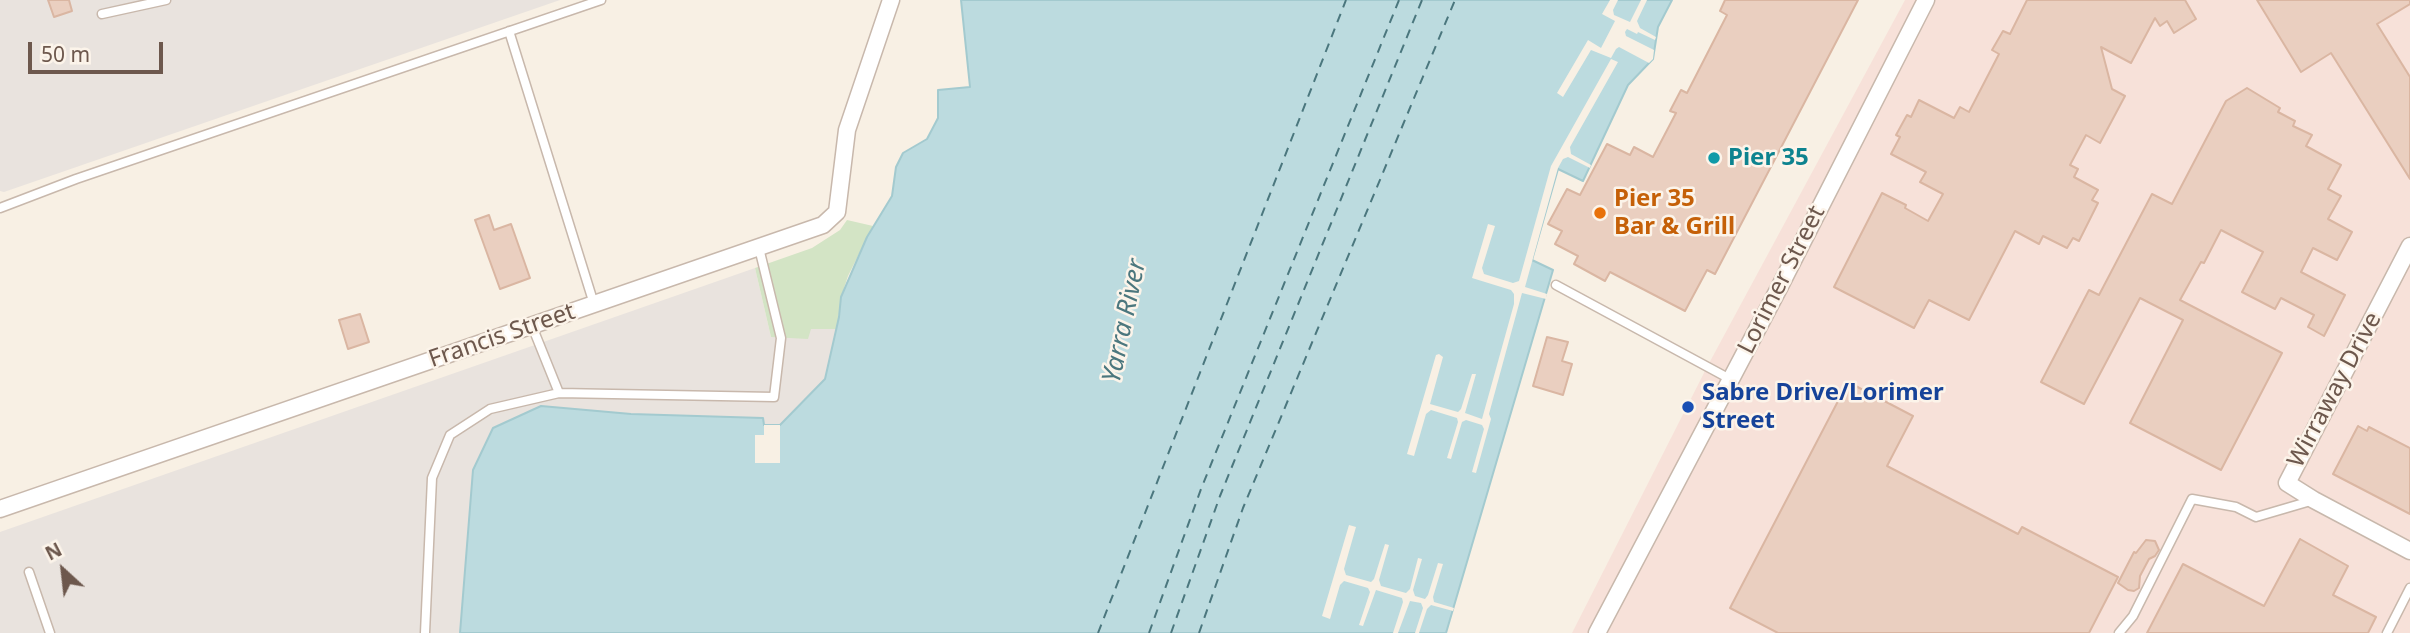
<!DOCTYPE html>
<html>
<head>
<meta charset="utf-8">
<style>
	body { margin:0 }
	#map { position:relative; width:2410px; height:633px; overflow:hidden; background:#f8f0e4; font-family:"Noto Sans",sans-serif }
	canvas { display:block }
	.north { position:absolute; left:28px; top:535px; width:70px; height:70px; -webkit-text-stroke:5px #fcf4ea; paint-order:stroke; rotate:333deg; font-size:19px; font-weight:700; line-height:28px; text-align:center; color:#6d584d }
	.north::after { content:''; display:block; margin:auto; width:24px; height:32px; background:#6d584d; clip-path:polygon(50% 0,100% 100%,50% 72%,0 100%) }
	.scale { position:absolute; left:28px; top:42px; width:135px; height:32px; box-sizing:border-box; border:4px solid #6d584d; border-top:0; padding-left:9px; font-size:21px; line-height:24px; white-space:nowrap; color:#6d584d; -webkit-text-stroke:5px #fcf4ea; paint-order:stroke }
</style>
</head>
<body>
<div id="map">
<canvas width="2410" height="633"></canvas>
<div class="north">N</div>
<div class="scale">50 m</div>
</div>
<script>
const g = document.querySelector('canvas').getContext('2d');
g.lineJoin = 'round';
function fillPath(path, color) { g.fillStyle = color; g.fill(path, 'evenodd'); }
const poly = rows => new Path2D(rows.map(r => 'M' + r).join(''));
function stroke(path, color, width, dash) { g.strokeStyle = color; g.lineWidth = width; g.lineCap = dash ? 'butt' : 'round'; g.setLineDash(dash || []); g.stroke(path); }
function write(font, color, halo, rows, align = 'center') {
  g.font = font + ' "Noto Sans",sans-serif'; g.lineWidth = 5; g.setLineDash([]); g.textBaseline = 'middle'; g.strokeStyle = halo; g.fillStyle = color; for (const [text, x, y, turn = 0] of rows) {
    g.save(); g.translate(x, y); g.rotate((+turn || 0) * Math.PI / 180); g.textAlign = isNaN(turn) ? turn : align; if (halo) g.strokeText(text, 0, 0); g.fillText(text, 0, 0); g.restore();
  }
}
const commercial = poly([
	[1905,0,2410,0,2410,633,1572,633,1707,367]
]);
const industrial = poly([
	[0,0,560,0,4,192,0,191],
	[755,268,771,337,811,329,837,329,825,379,780,425,780,463,631,414,541,406,473,470,460,633,0,633,0,532]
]);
const green = poly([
	[847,220,873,226,848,276,841,297,837,329,811,329,808,339,771,337,755,268,812,248,840,230]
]);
const water = poly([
	[961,0,1672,0,1658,27,1653,59,1628,85,1583,181,1558,169,1532,260,1553,270,1446,633,460,633,473,470,493,428,541,406,631,414,763,418,764,425,780,425,825,379,839,317,841,297,867,237,892,196,896,167,903,153,927,139,938,118,938,90,970,87,961,0]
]);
const pier = poly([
	[1610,0,1618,0,1613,10,1614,15,1630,22,1641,0,1647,0,1637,21,1640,28,1656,37,1655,40,1638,32,1637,34,1627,29,1625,32,1626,36,1654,50,1653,59,1649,63,1619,47,1616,49,1611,58,1591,50,1563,97,1557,93,1588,40,1601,48,1615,21,1602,14],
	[1611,59,1618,62,1570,147,1571,154,1591,165,1590,168,1568,157,1563,159,1558,168,1525,287,1547,294,1546,299,1522,293,1489,414,1491,419,1476,473,1472,472,1484,429,1482,425,1466,420,1462,422,1451,459,1447,458,1458,422,1457,418,1431,410,1426,414,1414,456,1407,454,1436,355,1439,354,1443,357,1430,404,1458,412,1461,409,1472,374,1476,374,1465,413,1482,419,1514,304,1514,294,1511,290,1472,278,1488,224,1495,226,1482,268,1484,274,1513,283,1519,281,1551,166],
	[764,425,780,425,780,463,755,463,755,435,764,435],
	[1349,525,1356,527,1344,569,1346,575,1371,582,1374,579,1385,544,1389,545,1379,580,1381,586,1406,593,1410,589,1418,558,1422,559,1413,590,1415,596,1425,599,1428,595,1438,563,1443,564,1433,597,1434,602,1454,608,1453,611,1431,605,1427,609,1419,633,1415,633,1423,608,1421,603,1410,601,1398,633,1393,633,1403,602,1402,598,1376,590,1363,626,1359,625,1370,592,1368,588,1344,581,1340,585,1330,619,1322,616]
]);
const ferry = poly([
	[1098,633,1346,0],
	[1149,633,1201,489,1399,0],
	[1171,633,1220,496,1422,0],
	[1199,633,1243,508,1455,0]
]);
const building = poly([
	[48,0,69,0,72,11,54,17,48,0],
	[1725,0,1858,0,1715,274,1707,270,1685,311,1610,272,1605,281,1574,264,1578,256,1555,244,1562,231,1548,224,1567,189,1580,195,1607,144,1630,155,1634,147,1653,157,1676,113,1670,111,1681,90,1687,93,1727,15,1720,11,1725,0],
	[2027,0,2185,0,2196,19,2174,33,2167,21,2160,26,2155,18,2131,63,2101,47,2112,89,2125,96,2100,143,2086,135,2070,165,2078,169,2074,177,2098,190,2092,200,2098,203,2079,241,2073,238,2067,248,2043,236,2039,244,2015,231,1969,320,1929,300,1914,328,1834,287,1882,193,1906,205,1905,208,1928,221,1943,194,1920,182,1926,172,1891,154,1900,137,1896,135,1907,115,1911,117,1919,100,1954,118,1960,107,1969,112,1999,54,1992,50,2003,31,2010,34,2027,0],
	[2257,0,2410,0,2410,4,2377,24,2410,77,2410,179,2331,53,2301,72,2257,0],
	[2247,88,2280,108,2278,112,2295,121,2293,126,2312,135,2306,146,2341,165,2328,189,2341,196,2328,219,2352,232,2337,260,2313,248,2301,272,2345,295,2324,336,2308,327,2314,315,2281,298,2275,309,2242,292,2263,252,2221,230,2204,263,2201,262,2180,300,2282,353,2221,470,2130,423,2183,320,2140,298,2084,404,2041,382,2089,290,2099,295,2152,194,2172,204,2226,101,2247,88],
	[489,215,494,230,511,224,530,278,500,289,475,220,489,215],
	[360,314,369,342,348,349,339,320,360,314],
	[1547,337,1568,342,1562,361,1572,364,1563,395,1533,386,1547,337],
	[1848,382,1913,416,1887,466,2018,534,2022,527,2118,577,2089,633,1778,633,1730,608,1848,382],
	[2358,426,2367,431,2369,427,2410,448,2410,514,2333,474,2358,426],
	[2300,539,2348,566,2333,595,2376,617,2368,633,2147,633,2183,564,2264,606,2300,539],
	[2146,540,2155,541,2159,550,2155,556,2149,559,2140,576,2139,588,2134,591,2128,590,2118,583,2134,552,2136,553,2146,540]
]);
const lane = poly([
	[102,14,166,0],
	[509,31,594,304],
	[0,208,76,179,601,0],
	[1556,285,1730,379],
	[532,326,559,393],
	[29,572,50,633],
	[425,633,432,478,450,435,490,409,559,393,774,397,781,338,759,248],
	[2119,633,2133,616,2192,499,2236,507,2256,517,2314,500],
	[2387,633,2410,588]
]);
const street = poly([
	[2410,246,2287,483,2314,500,2410,551],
	[0,509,823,225,837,212,847,130,891,0],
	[1597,633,1779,288,1926,0]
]);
const markers = [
	[1714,158,7,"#0f9aa8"],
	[1600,213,7,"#e8710a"],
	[1688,407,7,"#1a4fb4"]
];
const cultureNames = [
	["Pier 35",1728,158]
];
const foodNames = [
	["Pier 35",1614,199],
	["Bar & Grill",1614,227]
];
const streetNames = [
	["Lorimer Street",1782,280,-63],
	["Francis Street",502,336,-19],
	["Wirraway Drive",2335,390,-62]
];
const transitNames = [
	["Sabre Drive/Lorimer",1702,393],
	["Street",1702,421]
];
const waterNames = [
	["Yarra River",1125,321,-78]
];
fillPath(commercial, '#f7e1d9');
fillPath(industrial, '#e9e3de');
fillPath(green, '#d3e4c5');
fillPath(water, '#bcdbdf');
stroke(water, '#a3cacf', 2);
fillPath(pier, '#f8f0e4');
stroke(ferry, '#4b777e', 2, [9, 7]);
fillPath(building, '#eacfc0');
stroke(building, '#dab6a2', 2);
stroke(lane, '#c8b8ac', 11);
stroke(street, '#c8b8ac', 19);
stroke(lane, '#fff', 8);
stroke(street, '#fff', 16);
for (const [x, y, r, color] of markers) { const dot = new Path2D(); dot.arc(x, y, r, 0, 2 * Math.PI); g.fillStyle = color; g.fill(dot); stroke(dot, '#fcf4ea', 2.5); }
write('bold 24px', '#0d838f', '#fcf4ea', cultureNames, 'left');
write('bold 24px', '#c56008', '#fcf4ea', foodNames, 'left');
write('24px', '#6d584d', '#fcf4ea', streetNames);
write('bold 24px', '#164399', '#fcf4ea', transitNames, 'left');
write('italic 26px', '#4b777e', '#fcf4ea', waterNames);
</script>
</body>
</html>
